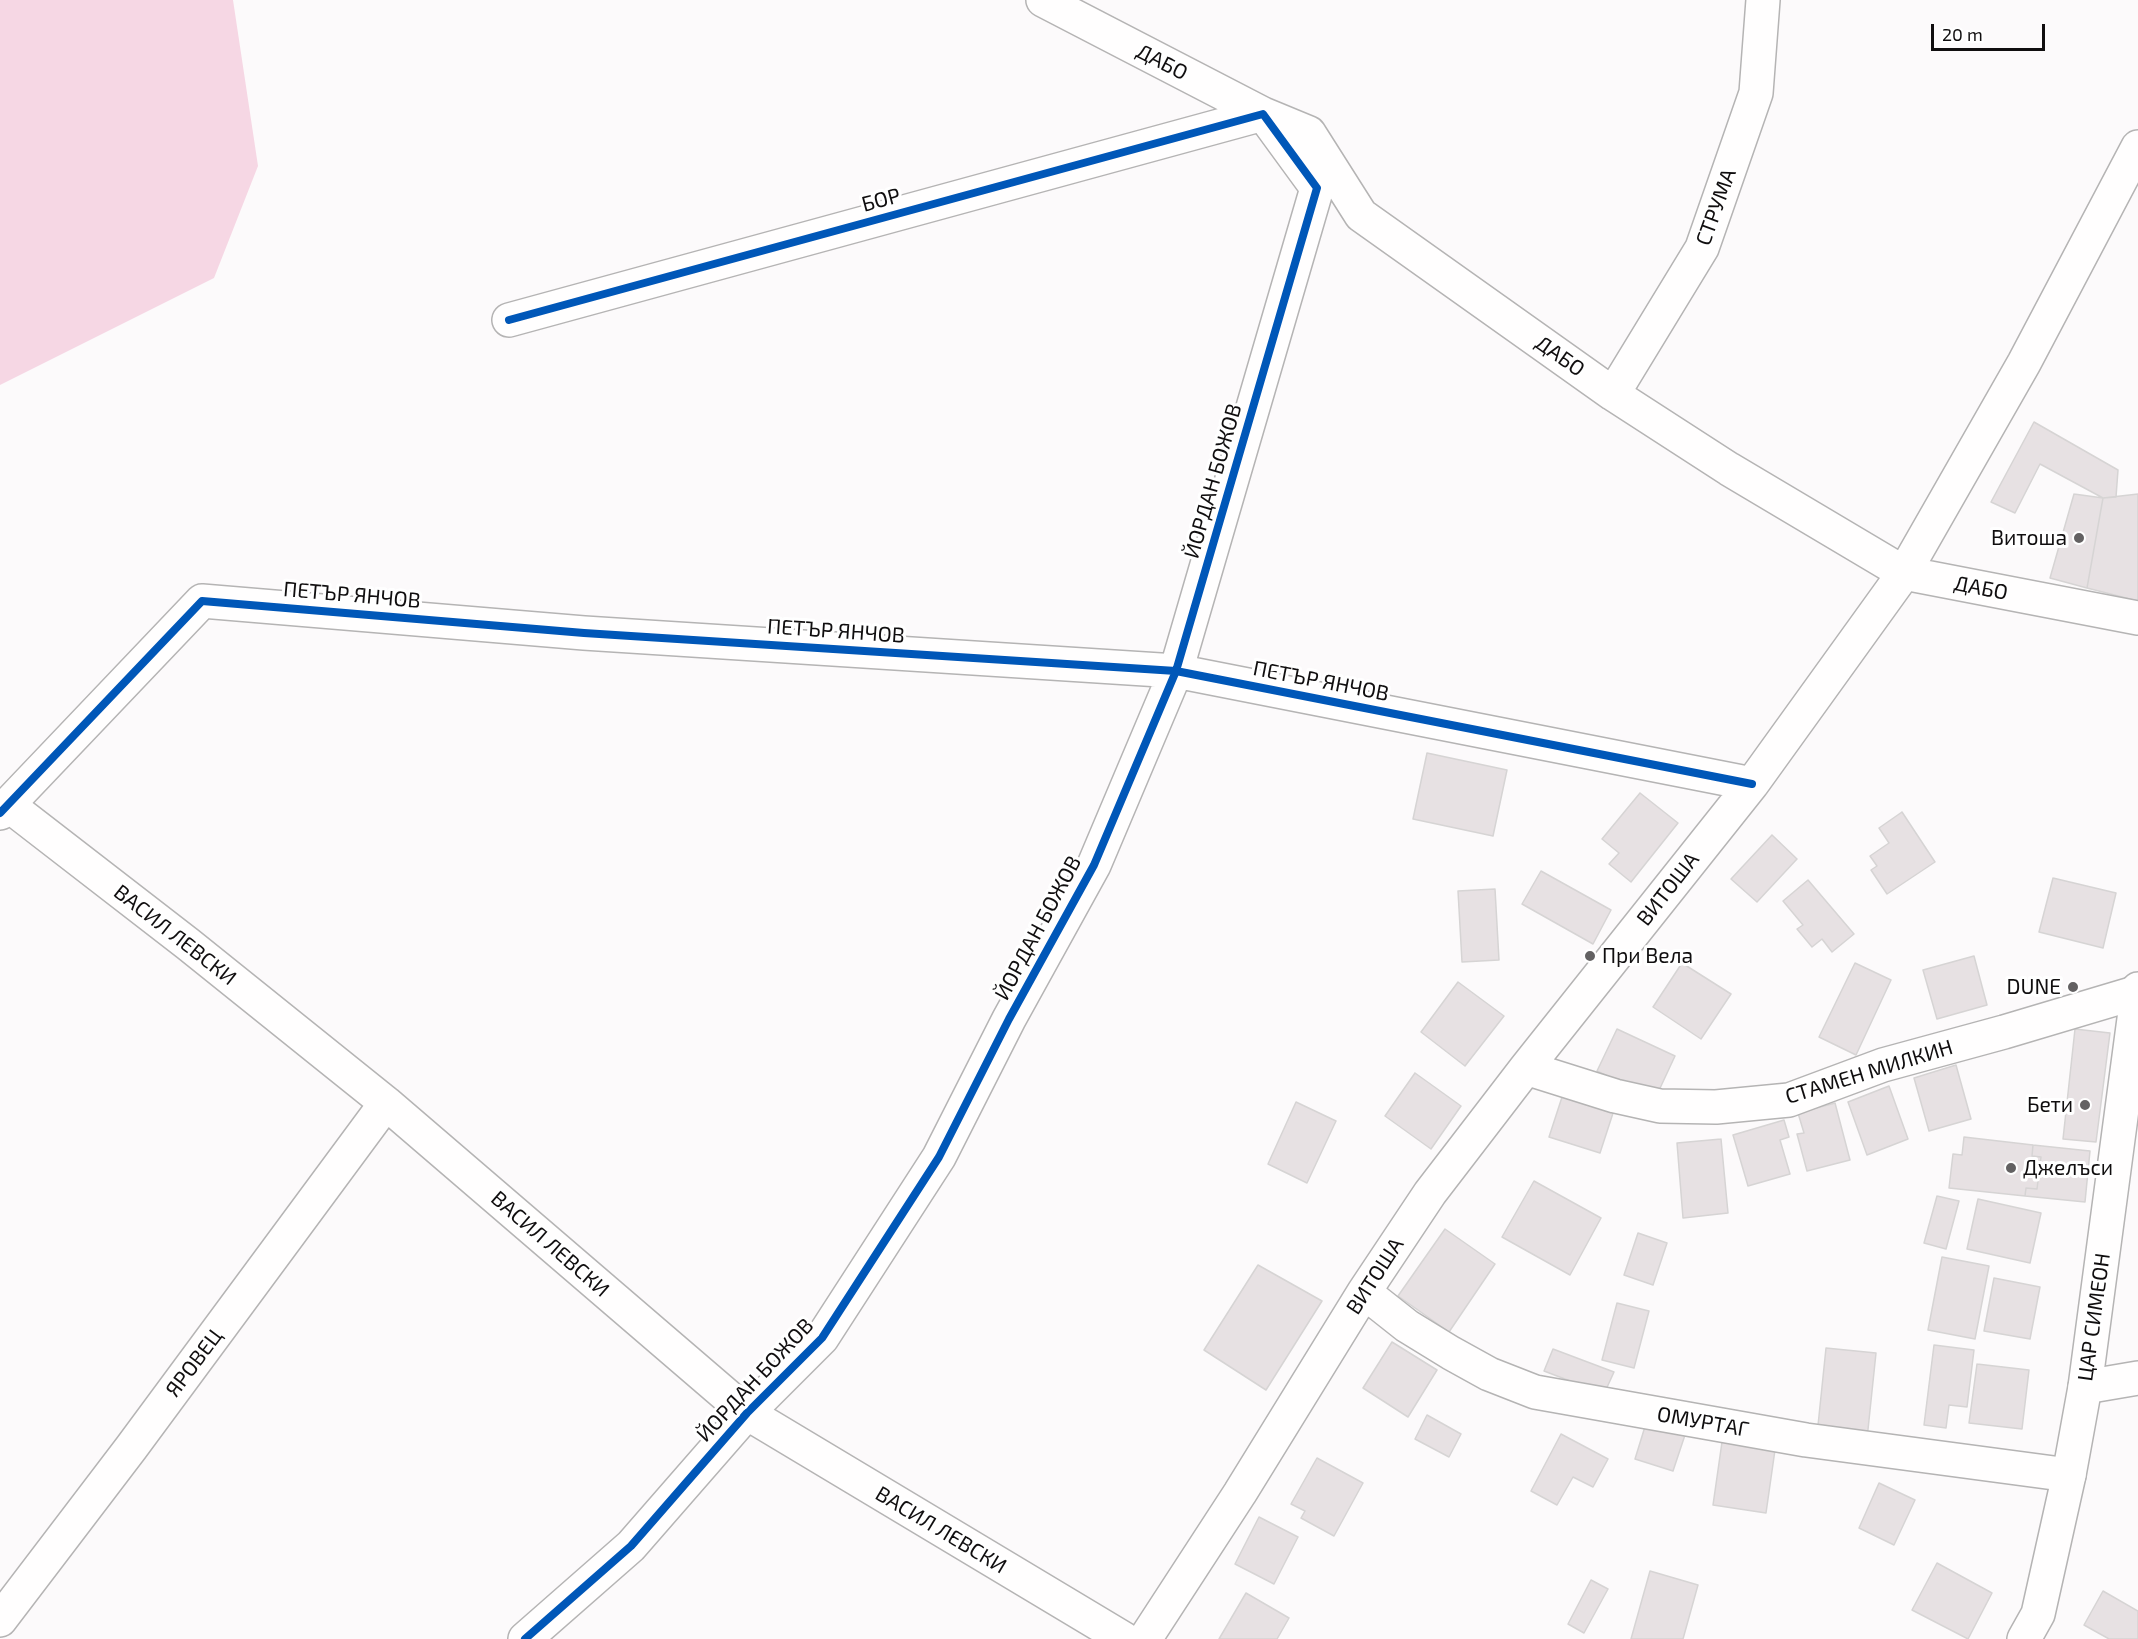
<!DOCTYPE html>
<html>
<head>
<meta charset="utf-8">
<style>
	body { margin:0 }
	#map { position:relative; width:2138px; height:1639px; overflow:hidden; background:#fcfafb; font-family:"Exo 2",sans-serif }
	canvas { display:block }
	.scale { position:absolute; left:1931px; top:24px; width:114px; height:27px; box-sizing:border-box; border:3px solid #100e0f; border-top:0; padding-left:8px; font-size:18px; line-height:21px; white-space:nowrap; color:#100e0f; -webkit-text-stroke:4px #fff; paint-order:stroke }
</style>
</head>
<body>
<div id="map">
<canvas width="2138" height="1639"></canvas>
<div class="scale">20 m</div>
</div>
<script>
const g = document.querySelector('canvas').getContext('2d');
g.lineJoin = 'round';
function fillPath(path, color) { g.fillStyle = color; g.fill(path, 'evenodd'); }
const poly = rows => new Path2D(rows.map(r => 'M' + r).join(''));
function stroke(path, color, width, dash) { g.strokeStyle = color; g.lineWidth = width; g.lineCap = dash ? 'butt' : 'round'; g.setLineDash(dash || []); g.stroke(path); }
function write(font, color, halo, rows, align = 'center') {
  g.font = font + ' "Exo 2",sans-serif'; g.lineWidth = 6; g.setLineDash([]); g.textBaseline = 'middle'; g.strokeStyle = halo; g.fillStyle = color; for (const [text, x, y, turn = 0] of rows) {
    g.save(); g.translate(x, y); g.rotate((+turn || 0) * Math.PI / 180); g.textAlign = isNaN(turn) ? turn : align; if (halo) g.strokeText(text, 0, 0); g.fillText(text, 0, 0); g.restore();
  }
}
const green = poly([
	[0,0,233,0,258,166,214,278,0,385]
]);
const building = poly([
	[2034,422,2118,470,2116,497,2103,498,2040,464,2015,513,1991,502,2034,422],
	[2074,494,2103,498,2087,588,2050,578,2074,494],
	[2138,494,2138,601,2087,588,2103,498,2138,494],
	[1427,753,1507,770,1493,836,1413,819,1427,753],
	[1640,793,1678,823,1631,882,1609,864,1619,853,1602,839,1640,793],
	[1902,812,1935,862,1887,894,1871,870,1877,866,1870,856,1889,843,1879,828,1902,812],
	[1772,835,1797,859,1757,902,1731,879,1772,835],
	[1541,871,1611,910,1593,944,1522,904,1541,871],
	[2053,878,2116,893,2103,948,2039,932,2053,878],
	[1808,880,1854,934,1832,952,1822,939,1812,947,1797,929,1803,925,1783,901,1808,880],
	[1495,889,1499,960,1462,962,1458,891,1495,889],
	[1974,956,1987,1005,1937,1019,1923,970,1974,956],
	[1682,963,1731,994,1701,1039,1653,1007,1682,963],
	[1855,963,1891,980,1856,1055,1819,1037,1855,963],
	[1458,982,1504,1016,1465,1066,1421,1032,1458,982],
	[1617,1029,1675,1056,1655,1099,1597,1071,1617,1029],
	[2075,1029,2110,1033,2096,1142,2063,1139,2075,1029],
	[1956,1065,1971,1119,1929,1131,1914,1078,1956,1065],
	[1415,1073,1461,1106,1431,1149,1385,1116,1415,1073],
	[1889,1086,1908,1139,1867,1155,1848,1102,1889,1086],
	[1564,1091,1615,1107,1600,1153,1549,1137,1564,1091],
	[1296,1102,1336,1121,1307,1183,1268,1164,1296,1102],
	[1835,1103,1850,1160,1807,1171,1797,1134,1804,1133,1798,1113,1835,1103],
	[1784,1120,1789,1137,1780,1140,1790,1174,1748,1186,1733,1135,1784,1120],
	[1964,1137,2033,1145,2032,1156,2041,1157,2037,1189,2026,1188,2025,1196,1949,1188,1953,1154,1962,1155,1964,1137],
	[1721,1139,1728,1213,1683,1218,1677,1143,1721,1139],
	[2033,1145,2090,1151,2085,1202,2025,1196,2026,1188,2037,1189,2041,1157,2032,1156,2033,1145],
	[1534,1181,1601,1218,1570,1275,1502,1237,1534,1181],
	[1937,1196,1959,1201,1946,1249,1924,1243,1937,1196],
	[1978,1199,2041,1213,2030,1263,1967,1249,1978,1199],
	[1445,1229,1495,1264,1449,1332,1398,1296,1445,1229],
	[1638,1233,1667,1243,1653,1285,1624,1275,1638,1233],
	[1942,1257,1989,1266,1975,1339,1928,1330,1942,1257],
	[1258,1265,1322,1301,1266,1390,1204,1350,1258,1265],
	[1994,1278,2040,1287,2030,1339,1984,1331,1994,1278],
	[1617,1303,1649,1311,1634,1368,1602,1360,1617,1303],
	[1392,1342,1437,1370,1408,1417,1363,1388,1392,1342],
	[1934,1345,1974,1350,1967,1407,1949,1405,1946,1428,1924,1425,1934,1345],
	[1826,1348,1876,1353,1867,1439,1817,1435,1826,1348],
	[1553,1349,1614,1372,1604,1394,1544,1371,1553,1349],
	[1977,1364,2029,1370,2022,1429,1969,1423,1977,1364],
	[1427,1415,1461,1434,1449,1457,1415,1439,1427,1415],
	[1647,1420,1686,1432,1673,1471,1635,1459,1647,1420],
	[1561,1434,1608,1459,1593,1487,1573,1477,1557,1505,1531,1491,1561,1434],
	[1722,1442,1775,1450,1766,1513,1713,1505,1722,1442],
	[1317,1458,1363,1483,1334,1536,1301,1518,1305,1511,1291,1504,1317,1458],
	[1879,1483,1915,1500,1894,1545,1859,1528,1879,1483],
	[1259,1517,1298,1537,1274,1584,1235,1564,1259,1517],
	[1937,1563,1992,1593,1968,1639,1912,1610,1937,1563],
	[1650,1571,1698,1585,1683,1639,1631,1639,1650,1571],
	[1591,1580,1608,1589,1584,1633,1568,1624,1591,1580],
	[2103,1591,2138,1611,2138,1639,2109,1639,2084,1625,2103,1591],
	[1246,1593,1289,1618,1277,1639,1219,1639,1246,1593]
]);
const street = poly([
	[1043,0,1263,114,1309,133,1361,215,1613,394,1729,469,1904,573,2138,618],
	[509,320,1263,114,1317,188,1176,671,1094,865,1009,1019,939,1157,822,1338,747,1413,631,1546,525,1639],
	[1613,394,1702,248,1756,93,1763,0],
	[7,804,188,944,386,1103,747,1413,1124,1639],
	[0,813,202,601,584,633,1176,671,1752,784],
	[1526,1068,1615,1096,1660,1106,1716,1107,1789,1100,1883,1065,2004,1032,2138,992],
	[1364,1292,1407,1326,1451,1353,1489,1374,1535,1392,1806,1440,2069,1475],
	[2085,1387,2138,1378],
	[0,1620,131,1448,386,1103],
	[1145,1639,1240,1493,1364,1292,1430,1193,1526,1068,1752,784,1904,573,2024,363,2138,147]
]);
const secondary = poly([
	[2024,1639,2038,1614,2069,1475,2085,1387,2138,989]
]);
const cycleway = poly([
	[509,320,1263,114,1317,188,1176,671,1094,865,1009,1019,939,1157,822,1338,747,1413,631,1546,525,1639],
	[0,813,202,601,584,633,1176,671,1752,784]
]);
const markers = [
	[2079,538,6,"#636162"],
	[1590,956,6,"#636162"],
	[2073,987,6,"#636162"],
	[2085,1105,6,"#636162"],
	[2011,1168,6,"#636162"]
];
const streetNames = [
	["ДАБО",1162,62,27],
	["БОР",881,200,-15],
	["СТРУМА",1716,207,-70],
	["ДАБО",1560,356,35],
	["ЙОРДАН БОЖОВ",1213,481,-74],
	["ДАБО",1981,588,11],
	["ПЕТЪР ЯНЧОВ",352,595,5],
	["ПЕТЪР ЯНЧОВ",836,631,4],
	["ПЕТЪР ЯНЧОВ",1321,681,11],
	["ВИТОША",1668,889,-52],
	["ЙОРДАН БОЖОВ",1038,928,-62],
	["ВАСИЛ ЛЕВСКИ",175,935,38],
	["СТАМЕН МИЛКИН",1869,1072,-17],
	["ВАСИЛ ЛЕВСКИ",550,1244,41],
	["ВИТОША",1375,1276,-57],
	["ЦАР СИМЕОН",2094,1317,-82],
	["ЯРОВЕЦ",194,1363,-53],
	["ЙОРДАН БОЖОВ",755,1380,-47],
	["ОМУРТАГ",1703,1422,10],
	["ВАСИЛ ЛЕВСКИ",941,1530,31]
];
const poiNames = [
	["Витоша",2067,538],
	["При Вела",1602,956,"left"],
	["DUNE",2061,987],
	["Бети",2073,1105],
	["Джелъси",2023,1168,"left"]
];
fillPath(green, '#f6d7e4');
fillPath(building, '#e7e1e3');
stroke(building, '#d6d4d4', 1.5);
stroke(street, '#b5b4b4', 36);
stroke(secondary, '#b5b4b4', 36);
stroke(street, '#fffefe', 33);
stroke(secondary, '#fffefe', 33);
stroke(cycleway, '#0057b8', 8);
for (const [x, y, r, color] of markers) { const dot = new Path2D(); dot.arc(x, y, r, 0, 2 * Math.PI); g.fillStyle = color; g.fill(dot); stroke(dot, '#fff', 2); }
write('21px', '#100e0f', '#fff', streetNames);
write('21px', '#100e0f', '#fff', poiNames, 'right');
</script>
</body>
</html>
